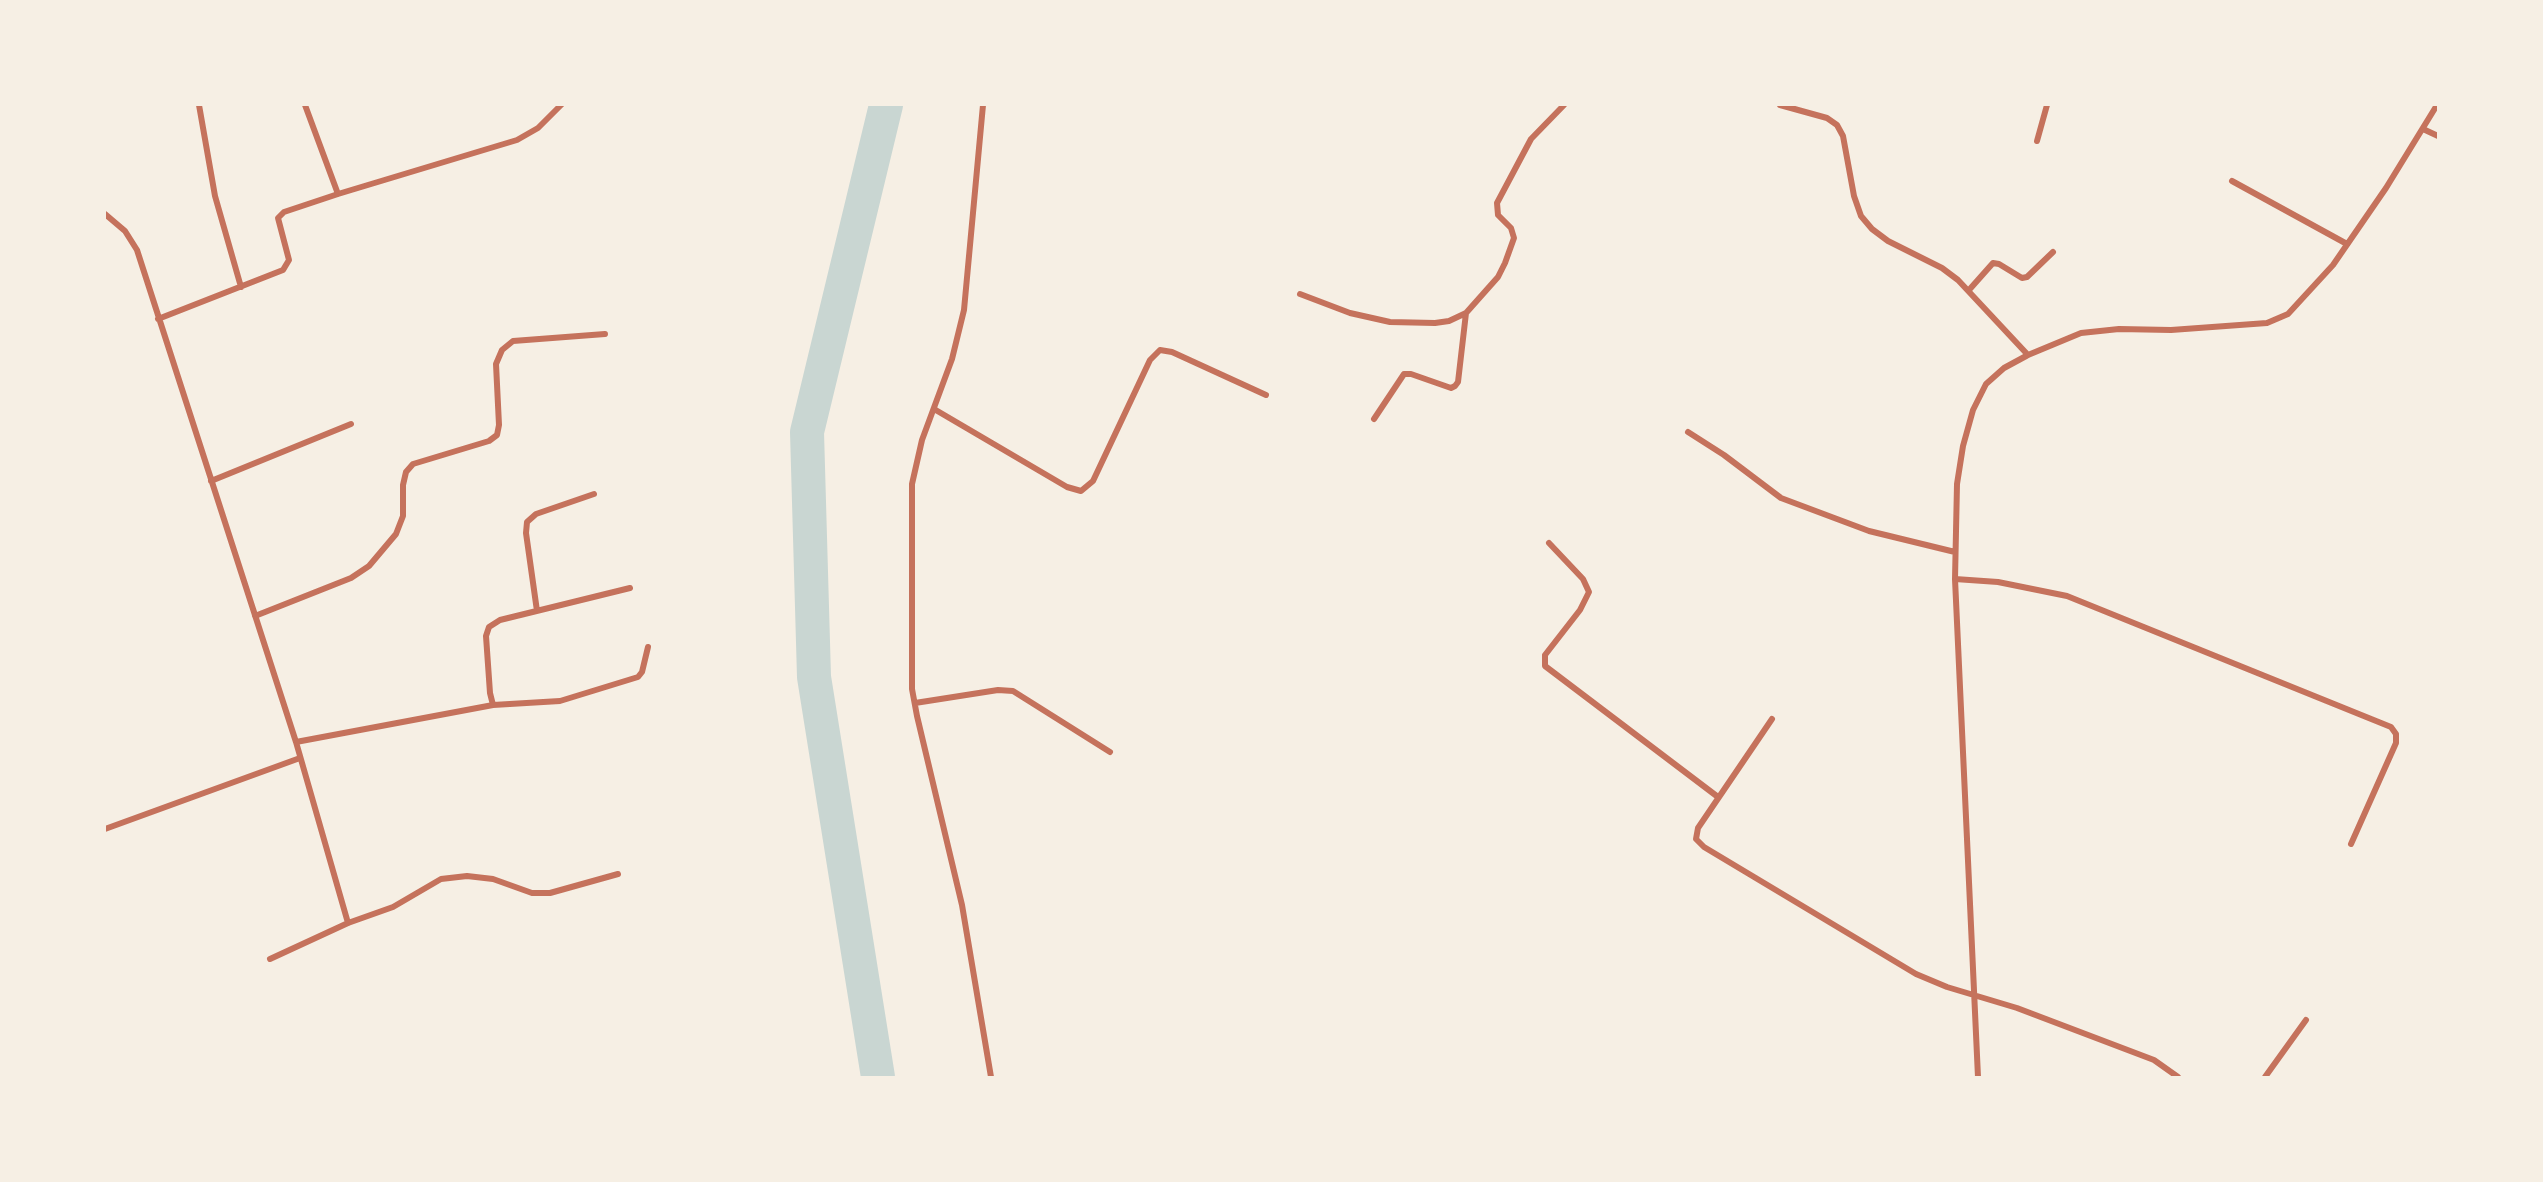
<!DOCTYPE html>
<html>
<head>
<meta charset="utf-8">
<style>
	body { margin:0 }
	#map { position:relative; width:2543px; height:1182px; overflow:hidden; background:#f6efe4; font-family:"Work Sans",sans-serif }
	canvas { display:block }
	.frame { position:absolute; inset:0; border:106px solid #f6efe4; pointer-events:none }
</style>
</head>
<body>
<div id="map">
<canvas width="2543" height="1182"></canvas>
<div class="frame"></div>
</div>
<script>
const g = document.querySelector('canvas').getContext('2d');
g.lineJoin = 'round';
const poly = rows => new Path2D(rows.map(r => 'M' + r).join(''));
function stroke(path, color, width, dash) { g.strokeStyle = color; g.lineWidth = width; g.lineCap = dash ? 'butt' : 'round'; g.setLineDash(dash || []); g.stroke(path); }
const river = poly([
	[878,1077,814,677,807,432,886,105]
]);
const minor = poly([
	[199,105,215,196,241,287],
	[305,105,338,194],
	[983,105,964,310,952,359,922,440,912,484,912,689,917,716,962,905,991,1077],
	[1780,105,1827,118,1837,125,1843,136,1854,196,1861,216,1872,229,1888,241,1942,268,1958,280,2028,355],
	[2423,129,2438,136],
	[2037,141,2047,105],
	[2232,181,2347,244],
	[105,214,125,231,137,250,296,742,348,923],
	[1969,290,1993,263,1999,264,2022,278,2027,277,2053,252],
	[1300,294,1350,313,1390,322,1435,323,1449,321,1466,313,1498,277,1505,263,1514,238,1511,228,1498,215,1497,203,1531,139,1564,105],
	[158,319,283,270,289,260,278,218,284,212,338,194,517,140,538,128,561,105],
	[934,409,1067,487,1081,491,1093,481,1150,360,1160,350,1172,352,1266,395],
	[1374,419,1404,374,1411,374,1451,388,1455,386,1458,382,1466,313],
	[1688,432,1724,455,1781,498,1869,531,1955,552],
	[211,481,351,424],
	[1549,543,1583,579,1589,592,1580,610,1545,655,1545,666,1718,797],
	[1955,579,1998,582,2067,596,2391,727,2396,734,2396,743,2351,844],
	[537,611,526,533,527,522,536,514,594,494],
	[255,616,351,578,369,566,396,534,403,516,403,485,406,472,413,464,489,441,497,435,499,425,496,364,502,350,513,341,605,334],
	[915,703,998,690,1013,691,1110,752],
	[493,705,560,701,638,677,642,672,648,647],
	[1772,719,1698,828,1696,839,1704,847,1916,974,1947,987,2017,1008,2154,1060,2178,1077],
	[296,742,493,705,490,693,486,636,489,627,500,620,630,588],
	[105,829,300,758],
	[270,959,348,923,393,907,441,879,467,876,493,879,532,893,550,893,618,874],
	[1978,1077,1955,579,1957,484,1963,446,1973,410,1986,384,2004,368,2028,355,2081,333,2119,329,2171,330,2267,323,2288,314,2333,265,2386,188,2437,105],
	[2265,1077,2306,1020]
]);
stroke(river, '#c9d6d2', 34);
stroke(minor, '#c5725c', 6);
</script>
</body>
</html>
